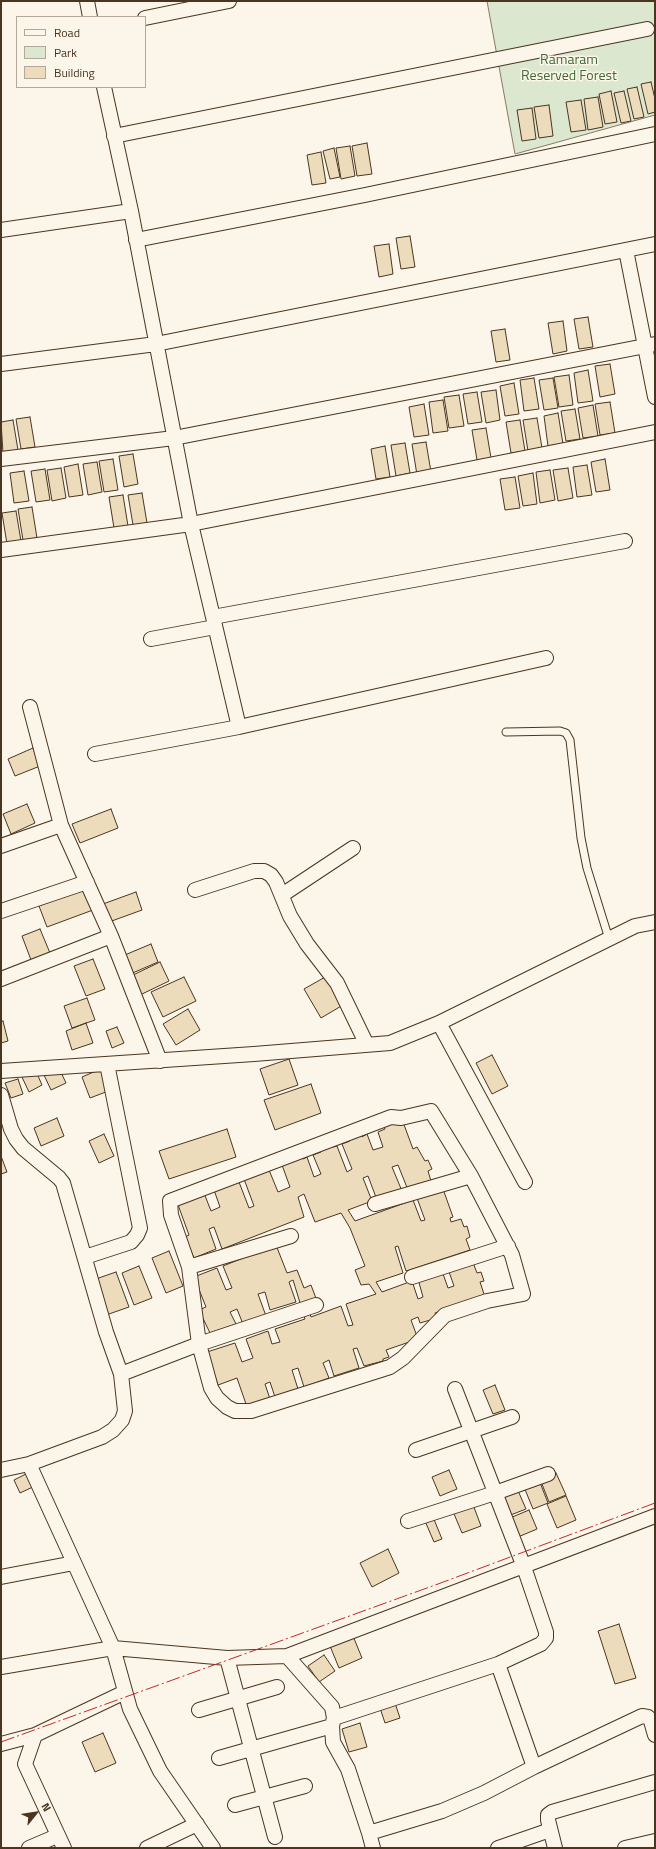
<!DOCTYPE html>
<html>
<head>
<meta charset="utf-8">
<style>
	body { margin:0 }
	#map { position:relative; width:656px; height:1849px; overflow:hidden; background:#fbf6e9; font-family:"Titillium Web",sans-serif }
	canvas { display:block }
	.frame { position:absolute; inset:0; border:2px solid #4a3520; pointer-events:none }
	.legend { position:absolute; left:16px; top:16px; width:130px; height:72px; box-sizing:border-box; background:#fbf6e9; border:1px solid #b4a999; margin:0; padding:5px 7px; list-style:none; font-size:12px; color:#4a3520 }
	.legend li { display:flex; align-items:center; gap:8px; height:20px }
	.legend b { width:20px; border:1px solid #b4a999 }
	.north { position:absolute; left:16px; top:1793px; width:40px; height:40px; -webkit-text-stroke:3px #fbf6e9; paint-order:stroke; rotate:60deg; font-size:11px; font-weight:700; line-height:16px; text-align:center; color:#4a3520 }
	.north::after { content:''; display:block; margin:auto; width:14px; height:18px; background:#4a3520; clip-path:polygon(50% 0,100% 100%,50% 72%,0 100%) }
</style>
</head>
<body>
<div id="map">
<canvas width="656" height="1849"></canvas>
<div class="frame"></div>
<ul class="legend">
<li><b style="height:5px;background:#fbf6e9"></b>Road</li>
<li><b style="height:11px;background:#dce7d0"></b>Park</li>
<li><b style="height:11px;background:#ecdcbc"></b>Building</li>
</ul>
<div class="north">N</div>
</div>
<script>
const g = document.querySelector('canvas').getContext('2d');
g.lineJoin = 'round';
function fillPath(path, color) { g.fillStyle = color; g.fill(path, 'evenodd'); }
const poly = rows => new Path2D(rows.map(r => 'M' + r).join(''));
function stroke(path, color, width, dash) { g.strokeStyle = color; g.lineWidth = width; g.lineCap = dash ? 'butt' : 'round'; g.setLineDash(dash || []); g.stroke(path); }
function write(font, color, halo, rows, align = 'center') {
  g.font = font + ' "Titillium Web",sans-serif'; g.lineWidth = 3; g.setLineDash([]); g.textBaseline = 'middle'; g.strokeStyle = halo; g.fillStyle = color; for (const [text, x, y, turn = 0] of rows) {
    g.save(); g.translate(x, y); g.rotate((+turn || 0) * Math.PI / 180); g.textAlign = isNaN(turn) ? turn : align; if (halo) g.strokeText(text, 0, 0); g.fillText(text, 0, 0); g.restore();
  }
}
const green = poly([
	[487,1,655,1,655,115,515,154,487,1]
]);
const building = poly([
	[651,82,655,99,655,112,648,114,641,84,651,82],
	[637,87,644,117,634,119,627,89,637,87],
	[611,91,617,122,605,124,599,94,611,91],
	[624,91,631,121,621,123,614,93,624,91],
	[598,97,603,127,588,130,584,99,598,97],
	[581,100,586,130,571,132,566,102,581,100],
	[549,105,553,136,539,138,534,107,549,105],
	[532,108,536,139,522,141,517,110,532,108],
	[367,143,372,174,357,176,352,146,367,143],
	[350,146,355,176,341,179,336,148,350,146],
	[334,148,340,177,330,179,323,151,334,148],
	[321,152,326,183,312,185,307,155,321,152],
	[410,236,415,267,401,269,396,238,410,236],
	[389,244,393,274,379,277,374,246,389,244],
	[588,317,593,347,579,349,574,319,588,317],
	[563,321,567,351,553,354,548,323,563,321],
	[505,329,510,360,496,362,491,331,505,329],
	[610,364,615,394,600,397,595,366,610,364],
	[588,370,593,401,578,403,574,373,588,370],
	[569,375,573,405,559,407,554,377,569,375],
	[534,378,539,409,524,411,520,380,534,378],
	[553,378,558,408,544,410,539,380,553,378],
	[514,383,519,414,505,416,500,386,514,383],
	[496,390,500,420,486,423,481,392,496,390],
	[477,392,482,422,468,424,463,394,477,392],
	[459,395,464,426,449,428,444,397,459,395],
	[443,400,448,431,433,433,429,402,443,400],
	[610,402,615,433,600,435,595,404,610,402],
	[424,404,429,435,414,437,409,407,424,404],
	[593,405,598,436,583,438,578,408,593,405],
	[575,409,580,439,566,441,561,411,575,409],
	[558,413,563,444,548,446,544,416,558,413],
	[30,417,35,447,21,449,16,419,30,417],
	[537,418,542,448,528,451,523,420,537,418],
	[13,420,18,450,3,453,1,422,13,420],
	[520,420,525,451,511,453,506,422,520,420],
	[486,428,491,458,477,460,472,430,486,428],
	[426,442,431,472,417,475,412,444,426,442],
	[405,443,410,473,396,476,391,445,405,443],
	[385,446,390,477,376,479,371,449,385,446],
	[133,454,138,484,124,487,119,456,133,454],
	[113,459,118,490,104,492,99,461,113,459],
	[605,459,610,490,596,492,591,462,605,459],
	[97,462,102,492,88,495,83,464,97,462],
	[78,464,83,495,69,497,64,467,78,464],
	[587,465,592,495,577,497,573,467,587,465],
	[61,468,66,498,52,501,47,470,61,468],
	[568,468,573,498,558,501,553,470,568,468],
	[45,469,50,500,36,502,31,471,45,469],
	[550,470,555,500,540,503,536,472,550,470],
	[24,471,29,501,14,503,10,473,24,471],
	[533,473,537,504,523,506,518,476,533,473],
	[515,477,520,508,505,510,500,479,515,477],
	[142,493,147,523,133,525,128,495,142,493],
	[123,495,128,526,114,528,109,497,123,495],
	[32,507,37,538,23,540,18,509,32,507],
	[16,511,21,541,7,544,2,513,16,511],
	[33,748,40,766,15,776,8,759,33,748],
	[27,804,35,823,11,834,3,814,27,804],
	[111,809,118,828,80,843,72,824,111,809],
	[85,888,93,910,47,927,39,906,85,888],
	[136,892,142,910,109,922,103,904,136,892],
	[40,929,50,953,31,960,22,936,40,929],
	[151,944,158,962,128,975,120,957,151,944],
	[93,959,105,989,86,996,74,966,93,959],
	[160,962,169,981,140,995,131,976,160,962],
	[327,976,343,1005,321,1018,304,989,327,976],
	[184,977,196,1001,163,1017,151,992,184,977],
	[87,998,95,1020,72,1028,64,1006,87,998],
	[188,1009,200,1030,176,1045,163,1024,188,1009],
	[3,1021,8,1041,1,1043,1,1022,3,1021],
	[86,1023,93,1043,72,1050,66,1031,86,1023],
	[117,1027,124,1043,112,1048,106,1031,117,1027],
	[492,1055,508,1086,492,1094,476,1063,492,1055],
	[289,1059,298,1085,269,1095,260,1069,289,1059],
	[59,1068,66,1083,51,1090,44,1075,59,1068],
	[103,1068,111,1090,90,1098,82,1077,103,1068],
	[35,1069,42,1085,29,1092,21,1075,35,1069],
	[18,1079,23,1094,11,1098,5,1083,18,1079],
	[311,1084,321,1113,275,1130,264,1100,311,1084],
	[57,1118,64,1136,41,1146,34,1128,57,1118],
	[397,1121,403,1122,413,1149,417,1147,425,1161,428,1160,432,1169,428,1171,431,1181,408,1190,398,1165,392,1167,402,1191,377,1200,368,1176,363,1178,372,1201,348,1210,355,1221,413,1200,421,1221,425,1220,417,1198,443,1189,453,1217,450,1218,451,1222,461,1219,464,1227,467,1226,470,1237,466,1239,470,1250,406,1271,398,1246,395,1247,403,1273,376,1282,382,1292,412,1281,418,1299,423,1297,418,1279,442,1271,448,1288,454,1286,448,1269,472,1260,477,1273,481,1272,484,1281,480,1282,486,1300,475,1299,435,1313,437,1318,420,1323,418,1317,411,1320,418,1339,386,1350,389,1357,383,1359,383,1361,364,1366,357,1348,353,1349,359,1368,334,1376,329,1360,323,1363,329,1378,304,1387,298,1368,292,1370,298,1389,275,1397,270,1382,265,1384,270,1399,247,1407,237,1378,218,1385,207,1352,235,1343,242,1362,253,1358,246,1339,268,1331,272,1344,280,1342,275,1329,305,1319,293,1280,289,1282,296,1302,270,1310,265,1292,258,1294,266,1316,243,1324,237,1309,230,1312,236,1324,210,1333,199,1310,206,1307,194,1277,217,1268,226,1290,232,1288,223,1266,276,1245,287,1273,297,1270,304,1288,311,1285,317,1301,307,1305,311,1317,341,1306,348,1326,353,1325,346,1304,376,1294,369,1284,361,1285,355,1270,365,1266,350,1228,341,1213,315,1222,304,1194,298,1197,304,1217,222,1249,214,1227,209,1229,216,1249,194,1258,185,1237,189,1235,177,1202,204,1193,211,1211,220,1207,214,1190,239,1182,249,1208,254,1206,244,1179,269,1170,278,1192,290,1187,282,1165,302,1156,303,1159,307,1157,314,1177,321,1174,313,1155,321,1152,320,1149,331,1144,333,1147,337,1146,347,1172,352,1169,342,1144,350,1141,349,1138,360,1133,362,1137,367,1134,373,1150,383,1147,378,1132,385,1129,384,1126,397,1121],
	[227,1129,236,1157,169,1179,159,1151,227,1129],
	[104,1134,114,1156,99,1163,89,1141,104,1134],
	[1,1156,7,1172,1,1174,1,1156],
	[169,1251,183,1286,166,1293,152,1258,169,1251],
	[139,1266,152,1298,134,1305,122,1273,139,1266],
	[116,1272,129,1307,106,1315,93,1280,116,1272],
	[495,1385,505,1410,493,1414,483,1390,495,1385],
	[449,1470,457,1489,440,1496,432,1477,449,1470],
	[30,1472,37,1485,20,1493,14,1480,30,1472],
	[556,1473,566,1495,549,1502,540,1479,556,1473],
	[539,1480,548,1503,533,1509,524,1487,539,1480],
	[516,1486,526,1509,508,1516,499,1493,516,1486],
	[566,1496,576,1520,557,1528,547,1504,566,1496],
	[472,1502,481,1526,462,1533,452,1509,472,1502],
	[529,1510,537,1529,518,1537,510,1518,529,1510],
	[433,1517,442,1539,434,1542,425,1521,433,1517],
	[388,1549,399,1573,372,1587,360,1563,388,1549],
	[619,1624,636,1678,615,1684,598,1631,619,1624],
	[353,1636,362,1658,339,1668,330,1646,353,1636],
	[324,1655,335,1671,319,1682,308,1666,324,1655],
	[395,1703,400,1718,385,1723,380,1708,395,1703],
	[360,1723,367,1747,349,1752,342,1729,360,1723],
	[103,1733,116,1763,95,1772,82,1742,103,1733]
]);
const lane = poly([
	[506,732,560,731,566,733,570,740,581,838,587,868,609,939]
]);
const street = poly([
	[87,1,90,17],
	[145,18,229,1],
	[114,136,647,29],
	[131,211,191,524,239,727],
	[1,230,131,211,104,87],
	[136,240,365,195,655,134],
	[626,250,655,397],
	[1,364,156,344,655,244],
	[1,459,174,438,655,344],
	[1,550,191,524,655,432],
	[213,617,625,541],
	[151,639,215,627],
	[30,707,61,825,111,936,160,1061],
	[95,754,239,727,546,658],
	[1,846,61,825],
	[195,890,254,871,264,871,271,875,276,882,290,916,307,944,337,983,367,1045],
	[282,895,353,848],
	[1,911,87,882],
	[1,979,111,936],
	[439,1023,525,1182],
	[1,1071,254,1054,390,1043,439,1023,635,926,655,922],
	[1,1095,11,1129,16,1139,23,1148,59,1178,63,1183,106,1332,121,1374,125,1411,122,1420,113,1430,102,1437,29,1464,1,1470],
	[375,1204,471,1176],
	[85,1257,131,1242,137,1235,140,1228,107,1064],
	[189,1267,291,1236],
	[412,1277,508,1246],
	[121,1374,199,1344,211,1388,217,1398,227,1407,235,1411,251,1411,390,1367,403,1358,445,1315,487,1301,523,1294,512,1255,471,1176,431,1111,401,1118,391,1117,170,1201,171,1215,189,1267,199,1344,316,1305],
	[416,1450,512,1417],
	[29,1464,113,1648,130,1709,160,1771,213,1848],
	[408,1521,495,1493,548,1474],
	[1,1577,74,1563],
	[287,1656,332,1707,334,1718,332,1726,333,1742,348,1769,369,1833,442,1811,484,1793,534,1767,642,1716,648,1717,651,1721,655,1735],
	[227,1658,275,1837],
	[498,1664,534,1767],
	[1,1667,113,1648,227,1658,287,1656,655,1516],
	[199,1710,277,1687],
	[334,1718,498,1664,541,1644,546,1638,546,1632,524,1567,455,1389],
	[1,1744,35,1735],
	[219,1758,332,1726],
	[235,1805,305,1786],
	[369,1833,373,1848],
	[29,1848,57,1836],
	[64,1848,25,1764,35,1735,125,1692],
	[147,1848,197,1824],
	[498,1848,550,1830],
	[555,1848,548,1820,548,1815,552,1812,655,1782],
	[625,1848,655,1841]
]);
const power = poly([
	[1,1742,438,1584,655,1503]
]);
const parkNames = [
	["Ramaram",569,61],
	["Reserved Forest",569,77]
];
fillPath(green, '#dce7d0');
stroke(green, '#887966', 1);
fillPath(building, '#ecdcbc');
stroke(building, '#4a3520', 1);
stroke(lane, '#4a3520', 9);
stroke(street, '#4a3520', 16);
stroke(lane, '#fbf6e9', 7);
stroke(street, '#fbf6e9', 14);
stroke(power, '#c62828', 1, [14, 3, 2, 3]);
write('14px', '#436837', '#fbf6e9', parkNames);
</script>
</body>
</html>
